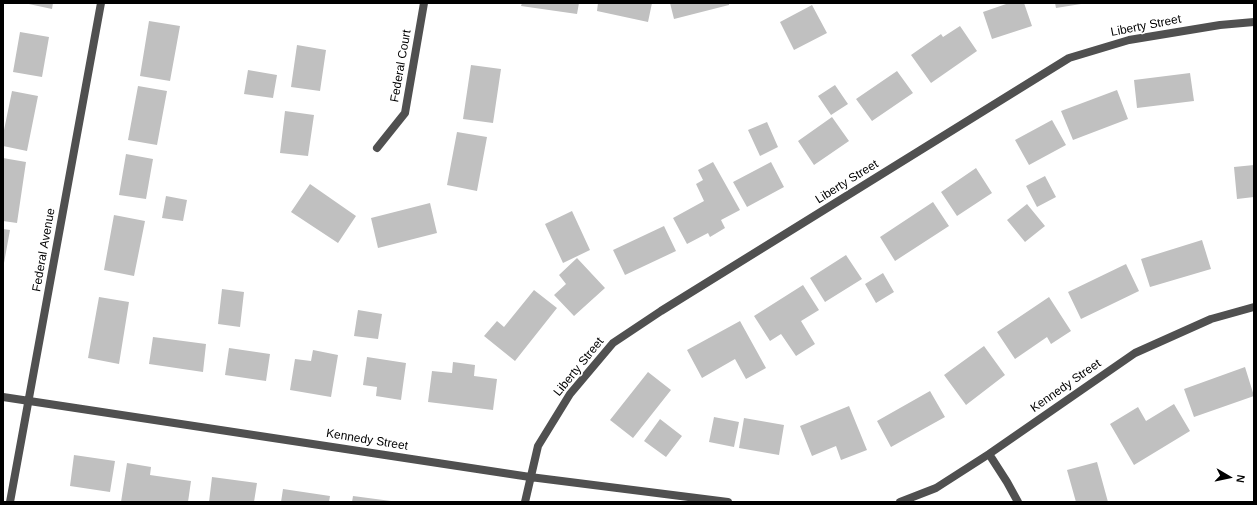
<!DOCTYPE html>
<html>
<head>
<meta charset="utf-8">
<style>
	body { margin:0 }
	#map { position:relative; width:1257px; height:505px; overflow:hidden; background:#fff; font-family:Helvetica,sans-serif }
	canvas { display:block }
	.frame { position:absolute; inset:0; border:4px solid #000; pointer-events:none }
	.north { position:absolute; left:1209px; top:457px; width:40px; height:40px; -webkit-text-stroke:3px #fff; paint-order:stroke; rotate:99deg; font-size:11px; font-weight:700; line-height:16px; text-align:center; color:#000 }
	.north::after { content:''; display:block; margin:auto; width:14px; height:18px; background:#000; clip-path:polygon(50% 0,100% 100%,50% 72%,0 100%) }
</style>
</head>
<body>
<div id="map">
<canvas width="1257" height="505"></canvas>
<div class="frame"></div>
<div class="north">N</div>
</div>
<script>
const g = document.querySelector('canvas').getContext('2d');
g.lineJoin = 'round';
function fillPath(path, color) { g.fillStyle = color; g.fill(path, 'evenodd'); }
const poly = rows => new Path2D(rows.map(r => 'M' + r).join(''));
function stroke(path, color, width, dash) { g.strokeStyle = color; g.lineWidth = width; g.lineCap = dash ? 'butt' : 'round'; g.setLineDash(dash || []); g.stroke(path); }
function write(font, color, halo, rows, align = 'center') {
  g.font = font + ' Helvetica,sans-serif'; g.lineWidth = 3.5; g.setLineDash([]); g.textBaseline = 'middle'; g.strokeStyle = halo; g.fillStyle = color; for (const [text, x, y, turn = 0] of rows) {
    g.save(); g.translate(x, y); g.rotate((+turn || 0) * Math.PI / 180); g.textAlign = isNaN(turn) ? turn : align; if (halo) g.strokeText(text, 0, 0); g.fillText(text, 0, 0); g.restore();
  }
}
const building = poly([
	[24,3,53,3,52,9],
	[522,3,579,3,577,14,521,6],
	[598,3,652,3,648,22,597,11],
	[670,3,729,3,729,5,674,19],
	[1009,3,1024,3,1032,26,992,39,983,12],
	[1055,3,1081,3,1081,4,1056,8],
	[812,5,827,33,794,50,780,22],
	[149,21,180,26,170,81,140,76],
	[960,26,977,51,931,83,911,55,941,34,943,37],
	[20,32,49,37,42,77,13,72],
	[297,45,326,50,320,91,291,87],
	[471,65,501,69,493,123,463,119],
	[248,70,277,75,273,98,244,94],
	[897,71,913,93,872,121,856,99],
	[1190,73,1194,101,1137,108,1134,80],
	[835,85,848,104,831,115,818,96],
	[138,86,167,91,157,145,128,140],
	[1117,90,1128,119,1073,140,1061,111],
	[12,91,38,96,27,151,3,146,3,135],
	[285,111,314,115,308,156,280,153],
	[832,117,849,141,814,165,798,141],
	[1052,120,1066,145,1029,165,1015,140],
	[767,122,778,147,760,156,748,130],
	[457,132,487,137,477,191,447,185],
	[126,154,153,159,146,199,119,195],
	[3,158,26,162,17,223,3,221],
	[713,162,740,210,721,220,725,228,710,237,708,233,687,244,673,218,704,201,696,184,703,180,698,170],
	[771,162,784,187,747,207,733,182],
	[1254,165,1254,197,1237,199,1234,167],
	[976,168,992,193,957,216,941,192],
	[1045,176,1056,197,1037,207,1026,186],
	[310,184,356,216,338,243,291,212],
	[166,196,187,200,183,221,162,218],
	[933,202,949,226,895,261,880,237],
	[430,203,437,233,378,248,371,218],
	[1027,204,1045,226,1025,242,1007,220],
	[572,211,590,250,563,263,545,224],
	[114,215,145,221,134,276,104,270],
	[664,226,676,251,625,275,613,250],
	[3,229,10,230,4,263,3,263],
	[1202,240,1211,269,1150,287,1141,259],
	[846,255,862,279,825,302,810,278],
	[577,258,605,288,574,316,554,295,566,284,559,275],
	[1126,264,1139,291,1081,319,1068,292],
	[883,273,894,292,876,303,865,284],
	[803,285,819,310,801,321,815,344,796,356,781,334,770,341,754,316],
	[222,289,244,292,240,327,218,324],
	[534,290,557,308,515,361,484,336,497,321,504,327],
	[99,297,129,302,119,364,88,358],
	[1049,297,1071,331,1051,344,1047,337,1015,359,997,332],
	[358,310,382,314,378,339,354,336],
	[740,321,766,368,746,379,735,359,702,378,687,350],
	[153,337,206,344,203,372,149,364],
	[984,346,1005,375,966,405,944,375],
	[229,348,270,354,266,381,225,375],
	[313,350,338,355,331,397,290,390,295,359,311,361],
	[367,357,406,363,401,400,376,396,377,387,363,385],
	[453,362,475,365,474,376,497,379,493,410,428,402,432,371,452,373],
	[1245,367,1254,396,1194,417,1184,389],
	[648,372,671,390,633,438,610,420],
	[930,391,945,417,891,447,877,421],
	[1174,404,1190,431,1134,465,1110,424,1138,407,1146,421],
	[849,406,867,450,841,460,836,446,812,456,800,426],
	[714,417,739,422,734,447,709,442],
	[744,418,784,425,779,455,739,448],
	[660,419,682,436,666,457,644,441],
	[74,455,115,461,110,492,70,486],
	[1097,462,1108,502,1076,502,1067,470],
	[127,463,151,467,150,475,191,481,188,502,121,502],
	[212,477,257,483,254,502,209,502],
	[283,489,330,496,329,502,281,502],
	[353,496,391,501,391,502,352,502]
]);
const minor = poly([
	[377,148,405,113,424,3],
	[3,397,530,477,728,502],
	[989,454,1007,482,1018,502],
	[10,502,101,3],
	[525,502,538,446,570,394,613,343,661,311,1069,58,1129,40,1220,25,1254,22],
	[900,502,936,488,989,454,1135,353,1211,319,1254,307]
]);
const streetNames = [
	["Liberty Street",1146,26,-11],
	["Federal Court",401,66,-80],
	["Liberty Street",847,182,-32],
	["Federal Avenue",44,250,-80],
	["Liberty Street",579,367,-51],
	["Kennedy Street",1066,386,-35],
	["Kennedy Street",367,440,9]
];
fillPath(building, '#c0c0c0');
stroke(minor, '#505050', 8);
write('12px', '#000', '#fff', streetNames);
</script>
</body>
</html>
